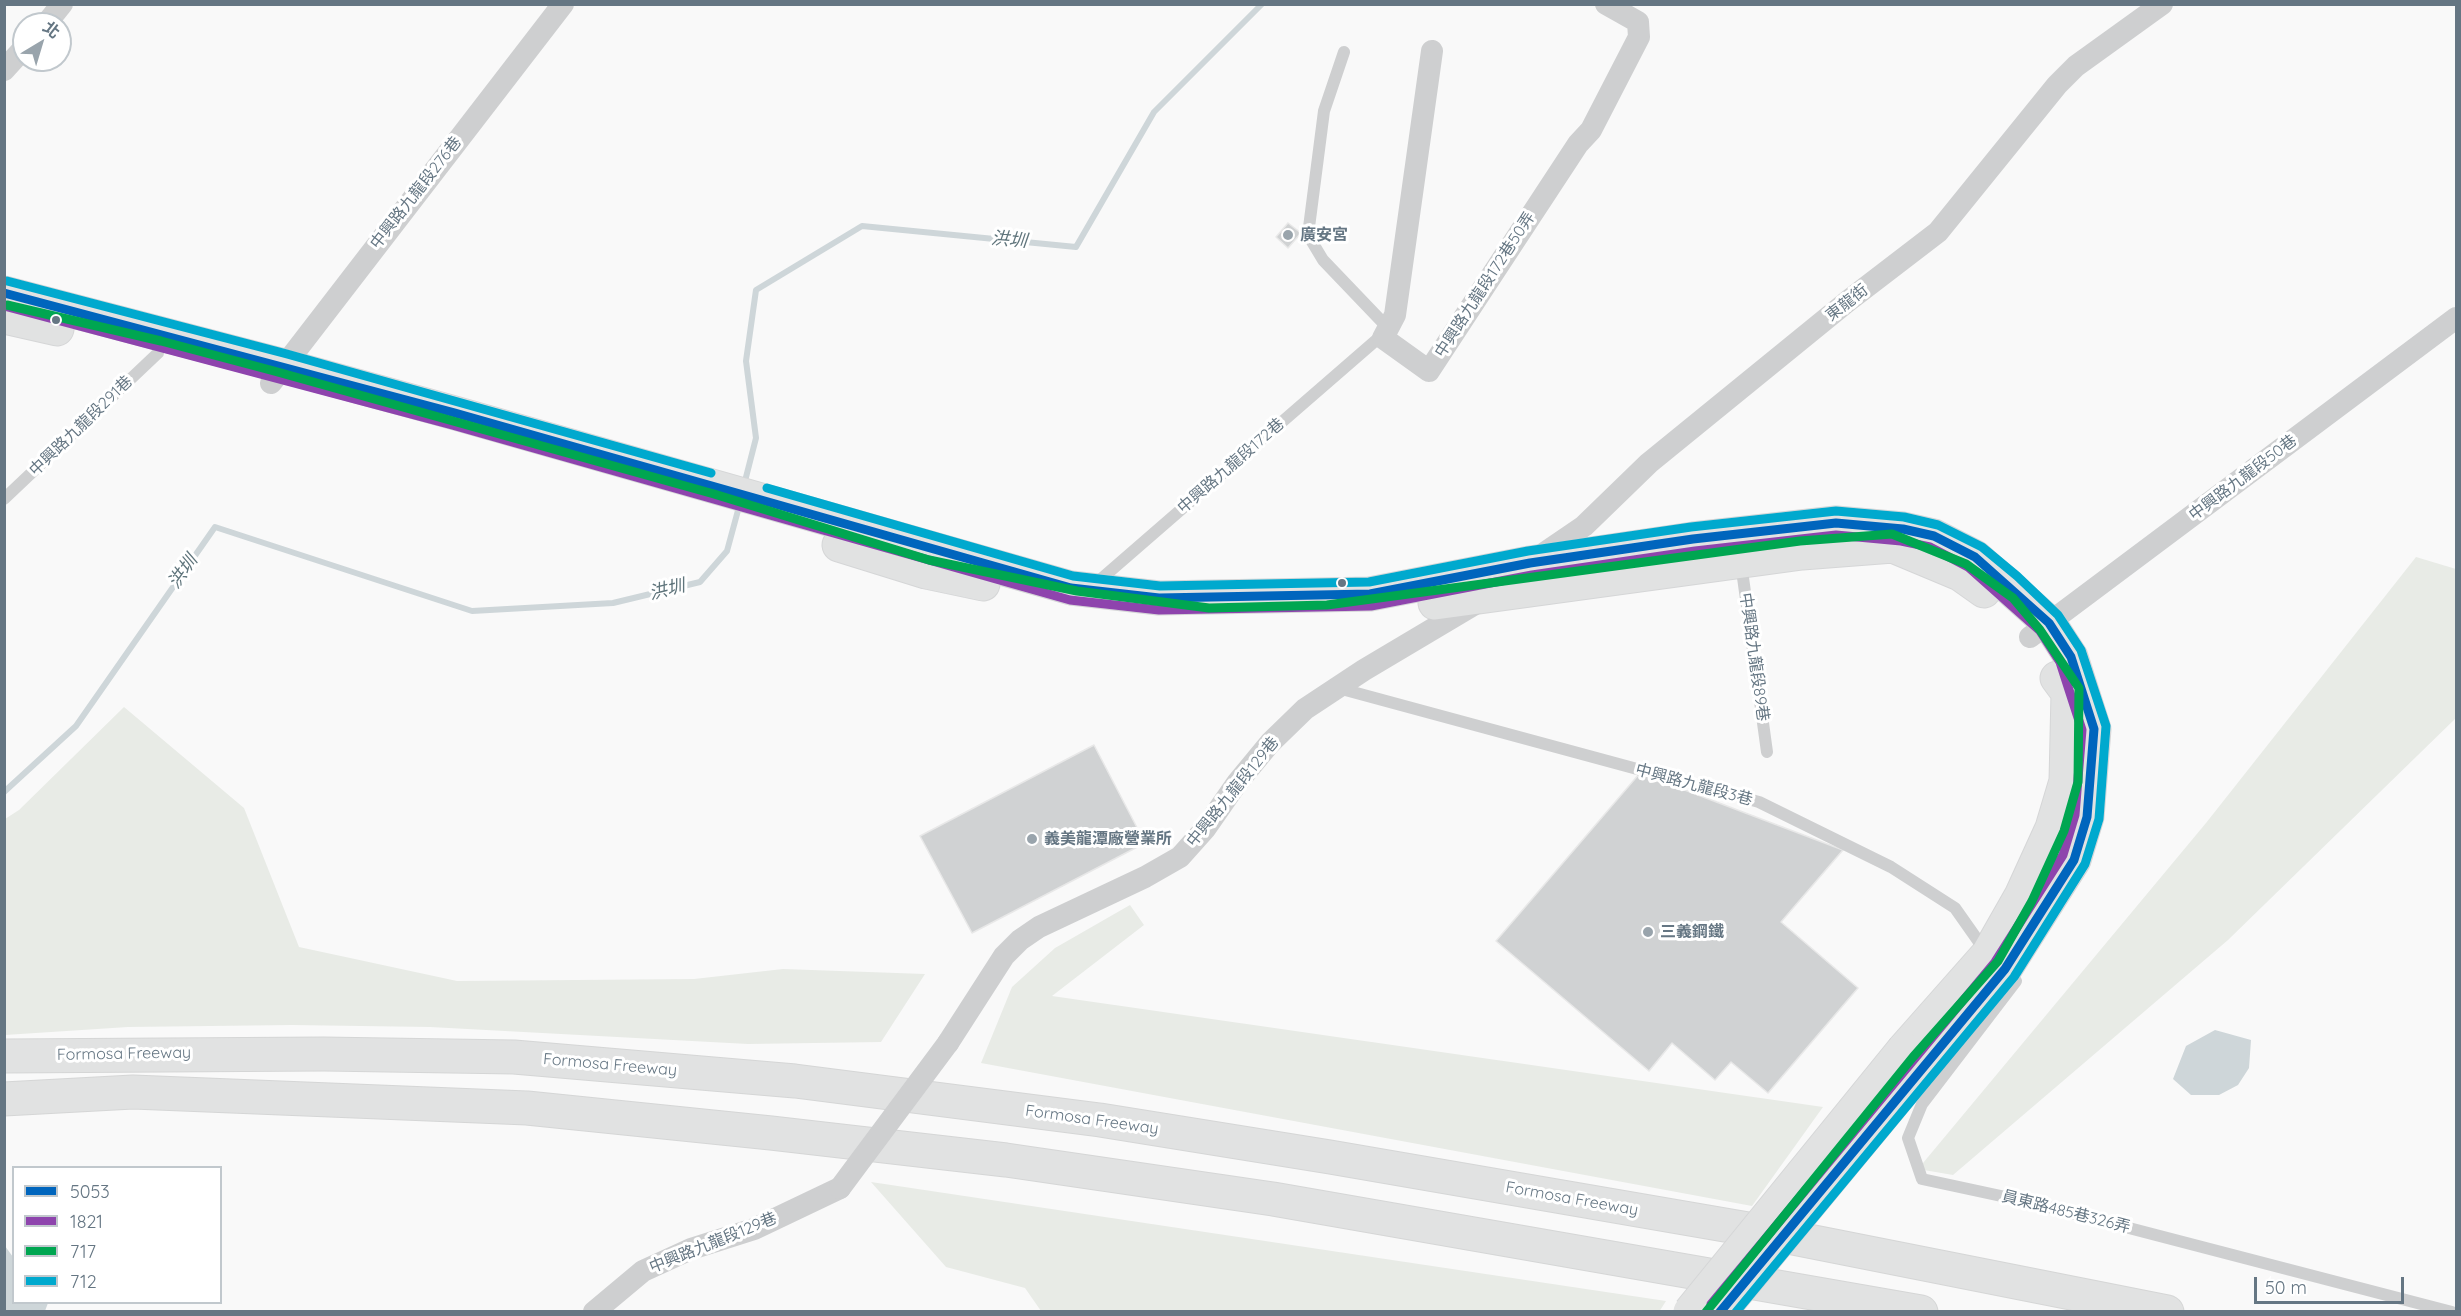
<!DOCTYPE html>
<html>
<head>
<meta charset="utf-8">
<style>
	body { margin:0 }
	#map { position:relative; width:2461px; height:1316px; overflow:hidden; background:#f9f9f9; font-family:Quicksand,"Noto Sans TC",sans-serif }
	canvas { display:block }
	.frame { position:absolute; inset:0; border:6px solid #657683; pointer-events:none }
	.legend { position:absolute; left:12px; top:1166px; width:210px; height:138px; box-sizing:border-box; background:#fff; border:2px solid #c1c8cd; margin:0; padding:8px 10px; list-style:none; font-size:18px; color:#657683 }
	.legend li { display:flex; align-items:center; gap:12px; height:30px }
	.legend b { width:30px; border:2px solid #c1c8cd }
	.north { position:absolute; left:12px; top:12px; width:60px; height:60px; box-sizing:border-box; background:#fff; border:2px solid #c1c8cd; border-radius:50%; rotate:38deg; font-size:16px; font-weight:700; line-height:24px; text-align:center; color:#657683 }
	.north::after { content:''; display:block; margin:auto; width:21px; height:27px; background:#99a4ac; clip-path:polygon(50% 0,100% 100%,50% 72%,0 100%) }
	.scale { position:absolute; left:2254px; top:1277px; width:150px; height:27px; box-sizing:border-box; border:3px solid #657683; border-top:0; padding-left:8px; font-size:18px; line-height:21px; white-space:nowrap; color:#657683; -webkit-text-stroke:4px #fff; paint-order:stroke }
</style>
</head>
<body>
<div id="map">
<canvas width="2461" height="1316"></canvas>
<div class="frame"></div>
<ul class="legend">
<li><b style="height:8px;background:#0065bd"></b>5053</li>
<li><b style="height:8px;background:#8e44ad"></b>1821</li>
<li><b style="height:8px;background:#00a651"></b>717</li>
<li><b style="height:8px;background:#00a9ce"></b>712</li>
</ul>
<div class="north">北</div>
<div class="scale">50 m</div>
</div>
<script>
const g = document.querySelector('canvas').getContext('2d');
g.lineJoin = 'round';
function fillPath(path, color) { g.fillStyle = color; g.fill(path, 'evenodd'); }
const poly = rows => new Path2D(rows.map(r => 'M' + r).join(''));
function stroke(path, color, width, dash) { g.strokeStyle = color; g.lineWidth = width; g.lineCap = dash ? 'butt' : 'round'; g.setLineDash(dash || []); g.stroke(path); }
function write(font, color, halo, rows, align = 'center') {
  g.font = font + ' Quicksand,"Noto Sans TC",sans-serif'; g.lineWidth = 6; g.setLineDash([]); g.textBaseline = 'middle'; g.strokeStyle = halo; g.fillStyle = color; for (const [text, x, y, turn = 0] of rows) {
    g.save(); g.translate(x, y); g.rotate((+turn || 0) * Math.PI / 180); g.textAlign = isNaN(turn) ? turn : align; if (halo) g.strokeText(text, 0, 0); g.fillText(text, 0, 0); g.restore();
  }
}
const green = poly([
	[2416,557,2456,569,2456,718,2228,940,1953,1175,1918,1169,2206,823],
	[124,707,244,808,299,947,457,981,694,979,783,969,925,974,881,1042,748,1044,430,1027,292,1025,128,1027,5,1035,5,819,19,810],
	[1130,905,1144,925,1052,996,1823,1107,1752,1206,981,1063,1012,987,1055,948],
	[871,1182,1666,1301,1659,1312,1041,1311,1025,1288,946,1267]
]);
const water = poly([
	[2215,1030,2251,1040,2249,1068,2238,1085,2219,1095,2191,1095,2173,1079,2186,1046],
	[5,1246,13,1257,14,1302,48,1303,45,1311,5,1311]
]);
const stream = poly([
	[744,485,756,438,746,361,756,290,862,226,1076,247,1154,112,1262,4],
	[4,792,76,726,215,527,472,611,613,603,700,582,727,551,740,503]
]);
const building = poly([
	[1288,223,1301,233,1288,248,1276,237,1288,223],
	[1094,745,1145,843,972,933,920,836,1094,745],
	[1640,773,1843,850,1781,922,1858,988,1768,1093,1731,1062,1715,1080,1672,1043,1649,1071,1496,941,1640,773]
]);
const lane = poly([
	[4,499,158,353],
	[1741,563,1767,752],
	[1093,586,1389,329,1323,260,1308,235,1324,111,1344,52],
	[1338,688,1759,802,1891,867,1955,908,1986,952],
	[2013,979,2016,981,1922,1104,1908,1138,1922,1179,2029,1202,2452,1312]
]);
const street = poly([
	[46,24,62,4],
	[1432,51,1395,315,1383,338,1429,371,1578,144,1591,130,1639,37,1638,22,1606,4],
	[4,70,24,48],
	[271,383,563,4],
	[1537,558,1584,526,1649,463,1848,301,1938,232,2057,85,2076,66,2162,4],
	[2030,637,2456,318],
	[948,1043,1004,956,1020,940,1039,927,1145,877,1180,857,1205,829,1237,783,1270,743,1305,709,1364,670,1480,601],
	[594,1312,643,1271,691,1249,754,1229,840,1188]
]);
const primary = poly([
	[4,293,284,366,455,413,1071,588,1159,598,1370,594,1530,563,1693,539,1836,523,1903,529,1934,536,1975,557,2049,623,2071,657,2094,729,2087,817,2074,860,2005,969,1924,1065],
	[4,317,57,329],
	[839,545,926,572,983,584],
	[1435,603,1802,553,1893,546,1960,574,1984,591],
	[1904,1049,1988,954,2021,896,2052,828,2066,781,2068,693,2057,678]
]);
const highway = poly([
	[4,1056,324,1054,514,1057,795,1081,1100,1120,1330,1157,1748,1229,2167,1312],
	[4,1099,133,1092,527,1108,771,1133,1006,1160,1273,1199,1921,1312]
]);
const streetBridge = poly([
	[840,1188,948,1043]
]);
const primaryBridge = poly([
	[1690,1312,1904,1049],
	[1720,1312,1924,1065]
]);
const bus1 = poly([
	[4,293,455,413,1071,588,1159,598,1370,594,1530,563,1693,539,1836,523,1903,529,1934,536,1975,557,2049,623,2071,657,2094,729,2087,817,2074,860,2005,969,1720,1312]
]);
const bus2 = poly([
	[4,306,452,425,1070,600,1159,610,1371,606,1532,575,1695,551,1836,535,1901,541,1930,547,1968,567,2040,631,2060,662,2082,730,2075,815,2063,855,1995,962,1711,1304]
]);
const bus3 = poly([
	[7,305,161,341,274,371,714,494,929,560,1077,591,1209,608,1327,605,1800,541,1892,534,1966,564,2013,598,2040,630,2079,688,2078,782,2064,831,2032,901,1998,961,1913,1057,1706,1312]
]);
const bus4 = poly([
	[7,281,287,354,711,473],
	[767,488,1073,576,1160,586,1369,582,1528,551,1691,527,1836,511,1904,517,1938,525,1982,547,2017,576,2058,615,2081,650,2106,726,2099,819,2085,864,2014,977,1736,1312]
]);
const markers = [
	[1288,235,6,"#99a4ac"],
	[56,320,5,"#657683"],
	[1342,583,5,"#657683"],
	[1032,839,6,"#99a4ac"],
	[1648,932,6,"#99a4ac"]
];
const streetNames = [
	["中興路九龍段276巷",416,193,-52],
	["中興路九龍段172巷50弄",1485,285,-57],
	["東龍街",1847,303,-38],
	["中興路九龍段291巷",81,426,-44],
	["中興路九龍段172巷",1231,466,-41],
	["中興路九龍段50巷",2243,478,-37],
	["中興路九龍段89巷",1754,657,82],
	["中興路九龍段3巷",1694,785,15],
	["中興路九龍段129巷",1233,792,-51],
	["Formosa Freeway",124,1054,-1],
	["Formosa Freeway",610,1065,5],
	["Formosa Freeway",1092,1120,8],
	["Formosa Freeway",1572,1199,10],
	["員東路485巷326弄",2066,1212,14],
	["中興路九龍段129巷",713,1243,-22]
];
const poiNames = [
	["廣安宮",1300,235],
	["義美龍潭廠營業所",1044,839],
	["三義鋼鐵",1660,932]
];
const waterNames = [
	["洪圳",1009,240,5],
	["洪圳",183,572,-55],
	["洪圳",667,590,-14]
];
fillPath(green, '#e8ebe6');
fillPath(water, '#ced6d9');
stroke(stream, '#ced6d9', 6);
fillPath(building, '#d0d2d3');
stroke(building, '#e8e8e8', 1.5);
stroke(primary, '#d5d6d7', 35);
stroke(highway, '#d5d6d6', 35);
stroke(lane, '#cecfd0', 12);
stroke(street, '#cecfd0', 22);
stroke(primary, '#e1e2e2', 33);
stroke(highway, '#e1e2e2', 33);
stroke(primaryBridge, '#d5d6d7', 35, []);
stroke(streetBridge, '#cecfd0', 22);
stroke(primaryBridge, '#e1e2e2', 33);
stroke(bus1, '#0065bd', 9);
stroke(bus2, '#8e44ad', 9);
stroke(bus3, '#00a651', 9);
stroke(bus4, '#00a9ce', 9);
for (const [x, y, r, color] of markers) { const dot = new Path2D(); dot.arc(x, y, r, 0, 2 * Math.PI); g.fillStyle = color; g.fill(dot); stroke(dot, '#fff', 2); }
write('16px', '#657683', '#fff', streetNames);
write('bold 16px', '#657683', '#fff', poiNames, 'left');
write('italic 18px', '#60757c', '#fff', waterNames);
</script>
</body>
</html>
